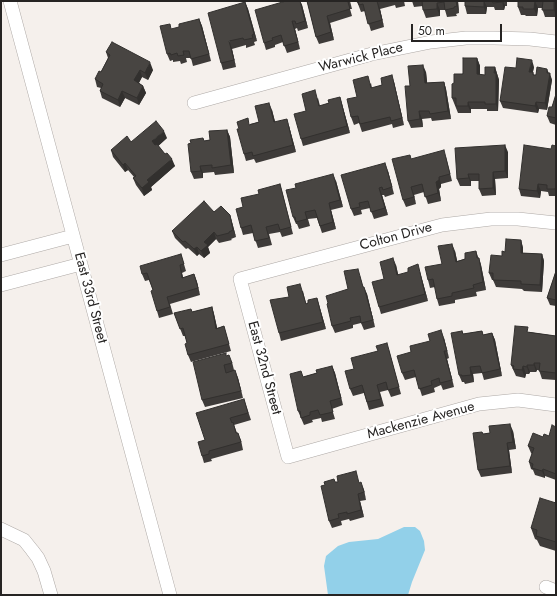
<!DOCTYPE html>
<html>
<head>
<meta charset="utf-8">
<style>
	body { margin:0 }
	#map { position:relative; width:557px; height:596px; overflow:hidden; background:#f5f0ec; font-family:Jost,sans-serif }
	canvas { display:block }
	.frame { position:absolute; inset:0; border:2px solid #262423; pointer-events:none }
	.scale { position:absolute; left:411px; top:24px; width:91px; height:18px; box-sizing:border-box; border:2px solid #262423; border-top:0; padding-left:5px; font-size:12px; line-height:14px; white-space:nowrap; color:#262423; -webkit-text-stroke:3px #fff; paint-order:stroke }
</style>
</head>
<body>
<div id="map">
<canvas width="557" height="596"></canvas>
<div class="frame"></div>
<div class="scale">50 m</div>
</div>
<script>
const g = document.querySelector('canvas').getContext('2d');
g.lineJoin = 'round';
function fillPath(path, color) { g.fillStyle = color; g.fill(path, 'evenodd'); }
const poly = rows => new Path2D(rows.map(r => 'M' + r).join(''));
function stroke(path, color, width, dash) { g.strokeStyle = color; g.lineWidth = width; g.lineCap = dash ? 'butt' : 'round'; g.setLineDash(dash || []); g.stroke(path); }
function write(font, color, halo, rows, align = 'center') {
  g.font = font + ' Jost,sans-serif'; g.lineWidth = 4; g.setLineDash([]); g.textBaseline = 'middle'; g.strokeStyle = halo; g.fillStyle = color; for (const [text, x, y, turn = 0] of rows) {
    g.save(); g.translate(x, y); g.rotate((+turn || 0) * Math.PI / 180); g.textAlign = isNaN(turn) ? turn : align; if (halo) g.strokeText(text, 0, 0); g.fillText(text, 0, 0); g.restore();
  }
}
const water = poly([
	[404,527,415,527,420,531,424,541,425,550,412,582,408,595,328,595,324,566,326,556,338,546,349,542,378,539]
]);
const minor = poly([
	[10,1,170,595],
	[194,103,372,54,431,42,466,38,494,38,530,39,556,42],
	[556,223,518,219,491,219,442,225,240,279,288,457,479,404,518,400,556,405],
	[1,255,73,236],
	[1,285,81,264],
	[1,529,24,540,32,550,38,558,44,571,51,595],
	[546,587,556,591]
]);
const wall = poly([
	[286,1,300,1,302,5,308,28,298,31,297,28,295,29,300,49,287,53,283,42,275,45,275,47,266,50,264,43],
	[307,1,350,1,352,9,350,9,352,16,330,23,334,40,319,44,316,37],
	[356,1,404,1,405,6,396,8,395,5,380,9,384,27,371,31,365,11,361,12,358,4],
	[412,1,458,1,459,13,456,14,457,16,447,17,445,10,440,10,440,16,426,18,423,10,423,6,414,7],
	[465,1,507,1,507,6,505,6,504,10,495,10,494,7,487,7,486,14,467,14,465,6],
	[518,1,556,1,556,17,545,17,542,8,538,8,537,16,526,16,525,15,521,15,518,7],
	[245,2,248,9,257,41,254,42,255,45,246,48,246,45,232,49,236,67,223,70,221,63],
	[199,19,202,26,211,61,193,66,191,58,186,58,187,62,181,64,180,61,173,62,173,60,170,61,167,54,179,27],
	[106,52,153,70,148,80,142,77,139,83,143,86,146,93,139,105,125,98,120,107,102,98,100,91,101,88,97,87,95,79,101,72,108,58],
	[477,58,480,66,480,75,485,75,495,67,499,80,498,111,487,111,487,109,471,109,471,113,458,113,452,98,454,83],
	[534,67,533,72,534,75,550,73,552,80,547,110,539,109,538,113,503,108,500,101,516,68],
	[426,72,427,83,444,82,446,89,451,119,432,121,431,118,422,119,423,127,411,128,408,121,410,86],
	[394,82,404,125,393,128,392,124,362,132,359,123,354,125,351,117,357,97,371,83,372,88],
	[556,94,556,125,550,123,547,116,552,107],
	[340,97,342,104,350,133,303,146,301,139,306,111,318,98,320,106,329,103],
	[272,110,275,122,289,126,296,152,256,163,254,159,246,161,244,154,250,124,259,122],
	[227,130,230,137,234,173,215,175,214,172,203,173,203,178,194,179,191,172,204,141,210,140],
	[167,138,158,146,175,166,151,187,152,190,144,196,136,185,133,178,134,177,128,170,125,172,113,157,111,150,131,142],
	[556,146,556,196,549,196,548,192,541,191,540,198,521,196,519,189,551,149],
	[508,152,508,178,495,179,496,195,482,196,479,189,479,181,471,181,471,186,460,186,457,179],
	[446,157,452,181,441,184,441,187,439,189,441,201,428,204,424,192,414,195,416,204,406,207,403,200,412,159],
	[388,171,394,194,385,197,384,195,382,195,388,215,374,219,370,208,361,210,362,214,354,216,351,209],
	[336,181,343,207,331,210,336,229,322,233,317,218,308,219,310,226,299,229,297,224,296,224,293,217],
	[280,184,282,191,293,234,282,237,280,232,269,234,272,245,258,248,253,233,243,235,241,228,243,207,259,194],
	[214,212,230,215,232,222,236,237,231,239,232,240,219,243,216,239,208,247,210,253,204,258,199,254,197,256,188,248,186,249,175,238,172,231],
	[521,240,523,248,523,253,542,254,544,261,542,292,524,291,522,289,496,287,493,280,492,280,489,273,505,252],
	[455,251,457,261,465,259,476,251,481,265,486,290,476,292,477,296,455,300,455,303,439,306,437,299,435,287,430,288,428,280,442,264],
	[181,254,186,271,182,273,183,278,194,274,197,282,200,295,170,304,173,314,159,318,157,311,153,290,149,280,145,281,142,274],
	[396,265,398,275,420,272,428,301,381,314,379,307,384,279],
	[556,271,556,306,550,305,547,298],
	[360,276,363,287,367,294,375,327,364,330,361,323,353,325,353,328,335,333,332,326,328,303,348,289],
	[303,291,306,304,317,298,326,329,281,341,279,333,289,297],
	[212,307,214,314,217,328,224,326,231,351,191,362,188,355,187,343,185,336,183,336,174,313,192,312],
	[462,331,463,334,482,331,483,335,492,333,495,340,502,376,484,380,482,373,473,374,474,382,465,384,464,382,462,382,459,375],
	[529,332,556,336,556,380,542,379,539,370,537,370,536,372,530,372,529,374,526,374,525,378,516,376,511,365],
	[444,338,449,358,447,359,454,387,443,390,441,385,434,388,435,392,422,396,416,377,405,380,402,373],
	[389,350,401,394,391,397,388,390,380,392,384,406,369,410,364,393,353,396,350,389,354,369,378,351],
	[227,356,232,362,234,370,238,378,243,398,205,407,202,400],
	[332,366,335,373,343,405,332,409,335,419,322,422,321,418,312,420,313,422,304,425,298,411,303,377,317,373],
	[244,399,251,420,234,425,237,433,241,440,243,450,211,459,212,461,204,463,202,456],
	[556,427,556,480,545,476,545,478,535,475,533,470,531,469,529,462,532,454,531,453,528,446,543,437,549,436],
	[513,431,516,449,509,450,512,473,481,477,478,470,482,432,483,434],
	[335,482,360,483,364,490,366,500,360,501,364,517,350,521,349,519,341,521,342,525,332,528,329,521,325,485],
	[556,503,556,551,540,546,537,540,535,539,531,528]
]);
const shadedWall = poly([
	[300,1,302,5,308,28,305,21],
	[377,1,380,9,384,27,382,20],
	[456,1,458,1,459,13,457,6],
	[484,1,487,7,486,14,484,7],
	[502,1,503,1,505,6,504,10],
	[535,1,538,8,537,16,534,9],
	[554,1,556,1,556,16,554,10],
	[245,2,248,9,257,41,254,34],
	[437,3,440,10,440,16,437,9],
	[327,16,330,23,334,40,331,32],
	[199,19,202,26,211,61],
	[292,21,295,29,300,49],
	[229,41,232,49,236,67,234,60],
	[477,58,480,66,480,82,477,74],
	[532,60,534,67,531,79,529,72],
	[150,62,153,70,148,80,145,73],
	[423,65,426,72,428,90,425,83],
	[495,67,499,80,498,111,496,104],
	[547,69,552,80,547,110,545,103],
	[140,70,142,77,136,88,134,80],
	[392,75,394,82,404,125,402,118],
	[444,82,446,89,451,119,448,111],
	[143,86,146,93,139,105,137,98],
	[122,91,125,98,120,107,118,100],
	[340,97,342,104,350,133,347,126],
	[468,102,471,109,471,113,468,106],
	[536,102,539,109,538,113,535,106],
	[269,103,272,110,277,129,274,122],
	[419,111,422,119,423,127,420,119],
	[287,119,289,126,296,152,293,145],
	[227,130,230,137,234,173,231,165],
	[164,131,167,138,155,149,152,141],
	[505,145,508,152,508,178,505,171],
	[172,159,175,166,151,187,152,190,144,196,142,188,147,180],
	[125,163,128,170,125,172,123,165],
	[385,163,388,171,394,194,392,187],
	[200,166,203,173,203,178,201,171],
	[493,172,495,179,496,195,493,188],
	[333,174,336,181,343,207,340,200],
	[468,174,471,181,471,186],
	[439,177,441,184,441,187,439,189,441,201,438,193,436,182],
	[538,184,541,191,540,198,537,191],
	[411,187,414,195,416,204,414,197],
	[379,188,382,195,388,215,385,208],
	[329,203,331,210,336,229,333,222],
	[230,215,232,222,236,237,233,230],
	[214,232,216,239,208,247,210,253,204,258,201,251,204,242],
	[521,240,523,248,523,261,521,253],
	[452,244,455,251,459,269,456,262],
	[197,247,199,254,197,256,194,249],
	[542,254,544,261,542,292,540,285],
	[393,258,396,265,400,282,397,275],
	[479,258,481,265,486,290,483,282],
	[418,264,420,272,428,301,425,294],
	[180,265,185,285,182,278],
	[194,274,197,282,200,295],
	[364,287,367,294,375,327,373,320],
	[317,298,319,305,326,329,323,322],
	[212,307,214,314,219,336,216,329],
	[441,330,444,338,449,358],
	[492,333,495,340,502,376,500,369],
	[444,351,447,359,454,387,452,380],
	[534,363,537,370,536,372,534,365],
	[527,365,530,372,529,374,527,367],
	[332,366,335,373,343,405,341,398],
	[523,366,526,374,525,378,522,370],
	[470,367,473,374,474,382,471,375],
	[235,370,238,378,243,398],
	[510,424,513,431,516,449,513,442],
	[507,443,509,450,512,473,510,466],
	[543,469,545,476,545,478,542,471],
	[361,482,364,490,366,500,364,492],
	[358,494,360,501,364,517,361,510]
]);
const building = poly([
	[286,1,300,1,305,21,296,24,295,21,292,21,298,42,284,46,281,35,272,38,273,40,264,43,255,10,286,1],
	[307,1,349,1,349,2,348,2,350,9,327,16,331,32,316,37,307,1],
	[358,1,379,1,377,1,382,20,368,24,363,4,359,5,358,1],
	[422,1,456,1,457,6,454,7,454,8,445,10,444,2,437,3,437,9,423,10,422,1],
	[465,1,484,1,484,7,465,6,465,1],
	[492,1,502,1,502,2,493,3,492,1],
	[518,1,536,1,535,1,534,9,523,9,523,7,518,7,518,1],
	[543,1,554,1,554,10,542,10,543,1],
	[245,2,254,34,252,35,253,38,244,40,243,38,229,41,234,60,221,63,208,13,245,2],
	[199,19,209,54,191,59,189,51,183,51,184,55,178,56,177,53,171,55,170,53,167,54,160,26,170,24,171,29,179,27,179,24,199,19],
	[112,42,150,62,145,73,140,70,134,80,143,86,137,98,122,91,118,100,100,91,103,84,95,79,99,71,101,72,110,55,106,52,112,42],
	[463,58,477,58,477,74,485,75,485,67,495,67,494,73,496,73,496,104,485,104,485,102,468,102,468,106,456,106,456,98,452,98,452,84,454,83,454,74,463,74,463,58],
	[517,58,532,60,529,72,533,72,533,75,536,75,537,67,547,69,547,73,550,73,545,103,536,102,535,106,500,101,505,67,516,68,517,58],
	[423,65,425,83,444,82,448,111,430,114,429,111,419,111,420,119,408,121,405,86,410,86,408,66,423,65],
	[392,75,402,118,391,121,390,117,360,124,358,116,351,117,347,99,357,97,353,80,368,76,371,88,382,85,381,78,392,75],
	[315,90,319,106,329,103,328,100,340,97,347,126,301,139,294,114,306,111,302,94,315,90],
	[556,94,556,118,547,116,549,107,552,107,556,94],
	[269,103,274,122,287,119,293,145,253,156,252,152,244,154,237,129,239,129,237,122,248,118,249,125,259,122,255,106,269,103],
	[156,121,164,131,152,141,155,145,157,144,165,154,167,153,172,159,147,180,149,182,142,188,133,178,136,176,125,163,123,165,111,150,127,136,131,142,156,121],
	[227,130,231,165,212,168,212,165,200,166,201,171,191,172,188,144,191,143,190,140,203,138,204,141,210,140,209,131,227,130],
	[505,145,505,171,493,172,493,188,479,189,479,174,468,174,469,178,457,179,455,148,505,145],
	[524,145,551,149,552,145,556,146,556,186,555,189,547,189,547,185,538,184,537,191,519,189,524,145],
	[444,150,450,174,439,177,439,180,436,182,438,193,425,197,422,184,411,187,414,197,403,200,392,159,410,155,411,159,444,150],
	[385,163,392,187,383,190,382,187,379,188,385,208,371,212,368,201,359,203,360,207,351,209,341,175,385,163],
	[333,174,340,200,329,203,333,222,320,226,315,210,305,212,307,219,296,222,295,217,293,217,286,190,296,188,295,184,333,174],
	[280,184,291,227,280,230,278,224,266,227,269,238,255,241,251,225,241,228,236,209,243,207,241,198,259,194,258,190,280,184],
	[204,201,214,212,221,206,230,215,233,230,229,232,229,233,217,236,214,232,204,242,208,245,201,251,197,247,194,249,185,241,183,242,172,231,204,201],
	[506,239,521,240,521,253,542,254,540,285,521,284,521,281,493,280,493,273,489,273,491,255,502,256,502,251,505,252,506,239],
	[452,244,456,262,465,259,465,253,476,251,477,258,479,258,483,282,473,285,474,288,452,293,452,296,437,299,433,279,428,280,425,267,442,264,438,246,452,244],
	[181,254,184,264,180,265,182,278,194,274,198,288,167,297,170,307,157,311,151,291,153,290,147,273,142,274,140,266,181,254],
	[393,258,397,275,408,272,408,268,418,264,425,294,379,307,372,282,384,279,380,262,393,258],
	[358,269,363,287,364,287,373,320,361,323,360,316,350,318,351,321,332,326,327,304,328,303,326,296,348,289,344,271,358,269],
	[556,271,556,300,547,298,556,271],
	[300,284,306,304,308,303,308,300,317,298,323,322,279,333,270,300,289,297,287,287,300,284],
	[212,307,216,329,224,326,229,344,188,355,185,344,187,343,183,328,180,329,174,313,191,309,192,312,212,307],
	[515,326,528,327,527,332,556,336,556,373,539,371,540,363,534,363,534,365,527,365,527,367,523,366,522,370,513,369,514,366,511,365,515,326],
	[441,330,447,351,444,351,452,380,440,383,439,378,431,381,432,385,419,389,414,370,402,373,397,356,411,352,410,346,430,341,428,334,441,330],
	[462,331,463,334,482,331,483,335,492,333,500,369,482,373,480,366,470,367,471,375,462,376,462,375,459,375,451,333,462,331],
	[387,343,399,387,388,390,386,382,377,385,381,399,367,402,362,385,350,389,345,371,354,369,351,358,378,351,376,346,387,343],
	[226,353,226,356,229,355,232,363,224,365,226,373,235,370,241,391,202,400,193,362,226,353],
	[332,366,341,398,330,401,333,412,320,415,318,410,310,412,310,415,301,418,300,411,298,411,290,374,301,371,303,377,317,373,316,370,332,366],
	[244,399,248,413,230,418,232,423,233,422,236,433,238,433,241,442,209,451,209,454,202,456,198,442,205,440,196,413,244,399],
	[510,424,513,442,507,443,510,466,478,470,473,433,482,432,483,434,490,433,489,426,510,424],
	[552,425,556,427,556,474,543,469,542,471,532,468,533,464,529,462,534,448,528,446,533,433,543,437,544,434,549,436,552,425],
	[356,471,359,483,361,482,364,492,358,494,361,510,347,514,347,512,338,514,339,518,329,521,321,486,325,485,324,482,334,479,335,482,338,482,337,476,356,471],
	[540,498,556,503,556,542,536,536,537,530,531,528,540,498]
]);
const streetNames = [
	["Warwick Place",361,58,-14],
	["Colton Drive",396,237,-15],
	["East 33rd Street",90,298,75],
	["East 32nd Street",264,368,75],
	["Mackenzie Avenue",421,421,-15]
];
fillPath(water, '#92d0e9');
stroke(minor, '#aea9a6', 14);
stroke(minor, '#fff', 13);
fillPath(wall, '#3e3b39');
fillPath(shadedWall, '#32302e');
fillPath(building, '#484542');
stroke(building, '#32302e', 1);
write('14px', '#262423', '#fff', streetNames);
</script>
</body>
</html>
